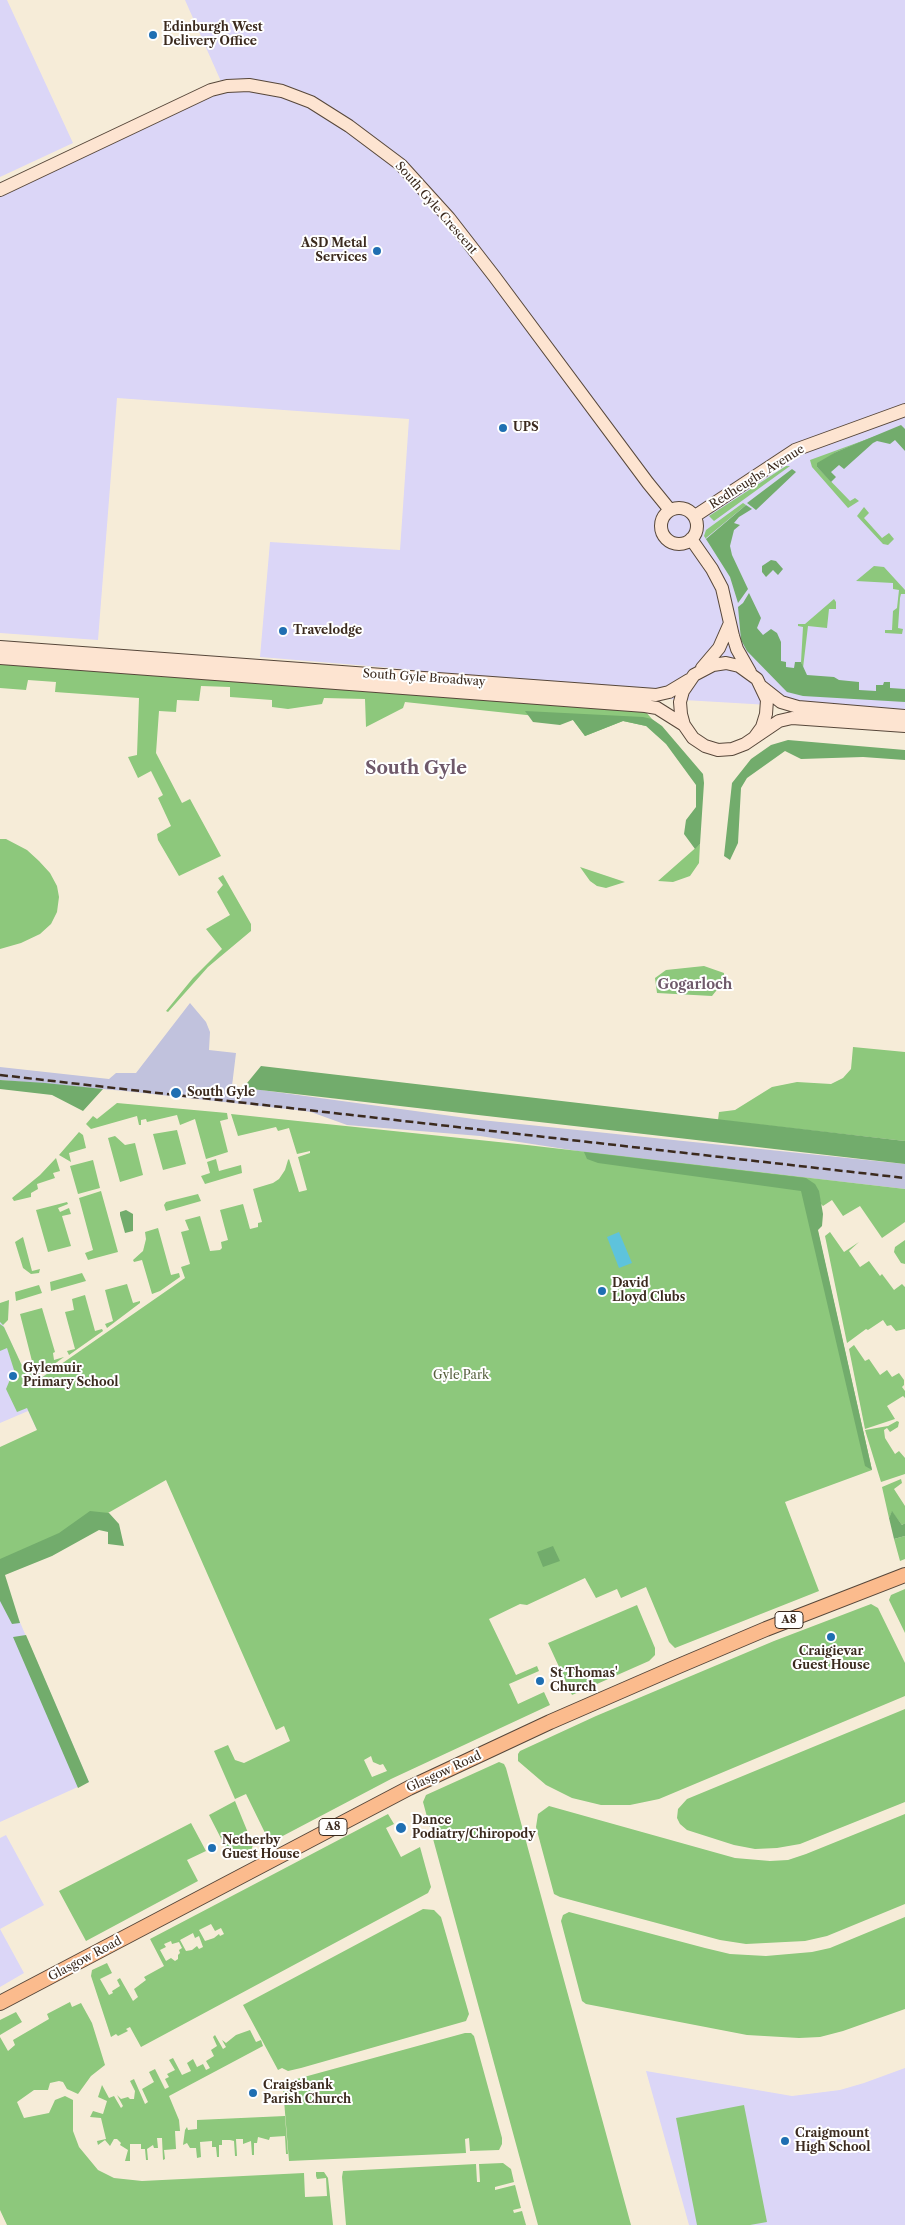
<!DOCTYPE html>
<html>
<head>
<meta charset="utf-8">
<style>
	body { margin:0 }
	canvas { display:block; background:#f6ecd8 }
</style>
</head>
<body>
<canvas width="905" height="2225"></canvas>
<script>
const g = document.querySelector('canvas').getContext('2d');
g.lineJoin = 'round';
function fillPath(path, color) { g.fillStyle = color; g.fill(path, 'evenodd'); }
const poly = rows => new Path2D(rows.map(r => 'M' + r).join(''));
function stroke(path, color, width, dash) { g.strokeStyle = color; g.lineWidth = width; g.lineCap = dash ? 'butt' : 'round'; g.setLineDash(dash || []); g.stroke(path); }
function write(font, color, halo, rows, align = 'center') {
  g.font = font + ' "Libre Caslon Text",serif'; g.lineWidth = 4; g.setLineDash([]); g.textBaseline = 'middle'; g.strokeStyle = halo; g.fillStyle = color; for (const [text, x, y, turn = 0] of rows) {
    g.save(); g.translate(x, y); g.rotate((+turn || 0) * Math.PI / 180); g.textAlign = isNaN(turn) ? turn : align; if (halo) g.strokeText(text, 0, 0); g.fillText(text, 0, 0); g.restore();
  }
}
const built = poly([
	[0,0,7,0,73,143,0,177],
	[185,0,905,0,905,713,650,698,393,668,260,657,270,542,400,550,409,419,117,398,98,640,0,633,0,194,223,86],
	[0,1318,30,1385,57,1367,37,1430,28,1411,0,1423],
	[0,1576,89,1782,0,1822],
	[6,1835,44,1905,0,1929,24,1973,0,1987,0,1838],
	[905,2068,905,2225,689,2225,646,2071,792,2096,840,2090,864,2083]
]);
const industrial = poly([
	[190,1003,206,1022,210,1032,209,1050,236,1053,232,1086,481,1120,905,1164,905,1189,584,1152,480,1136,347,1125,311,1112,296,1110,125,1091,0,1080,0,1067,109,1079,116,1073,136,1073]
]);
const green = poly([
	[884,433,836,452,817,467,850,501,855,498,859,501,848,508,812,467,810,460],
	[786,466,790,466,714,521,709,516],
	[743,503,746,505,706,538,708,542,704,536,706,530],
	[864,507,869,513,864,518,882,538,889,533,894,539,888,545,883,544,857,516],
	[874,566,884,567,905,590,905,594,901,594,900,598,898,628,903,629,902,634,885,633,885,630,892,630,893,611,897,608,899,590,893,589,893,583,856,581],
	[834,599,836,602,836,609,829,609,827,628,808,626,803,668,801,662,803,627,798,626,798,624,805,624],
	[0,664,645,711,652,719,646,726,623,721,585,736,573,720,405,702,403,708,366,727,365,699,324,698,322,704,288,709,272,707,272,700,230,697,230,687,201,686,199,701,177,700,176,712,159,711,156,753,182,803,190,799,221,856,179,876,158,840,157,834,171,826,158,798,163,795,151,771,138,778,128,757,137,755,139,698,55,692,56,682,28,680,26,690,0,688],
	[0,839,6,839,27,850,39,861,50,873,57,886,59,897,57,912,51,924,40,934,21,943,0,949],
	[700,844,699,863,690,876,673,882,658,881],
	[580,867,625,882,606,888,597,886,590,881],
	[223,875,251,924,251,931,208,967,168,1012,166,1011,193,978,222,949,206,929,230,915,217,892,223,885,218,878],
	[704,966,724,973,724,981,712,996,657,993,655,978,666,970],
	[853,1047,905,1052,905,1141,718,1120,719,1112,735,1110,772,1087,797,1082,831,1084,843,1078,851,1069],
	[117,1103,227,1113,228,1119,220,1121,228,1152,206,1159,195,1119,180,1125,177,1115,147,1122,146,1119,141,1120,141,1125,139,1125,137,1116,91,1129,86,1124,93,1116,97,1119],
	[231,1114,527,1145,905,1189,905,1222,882,1238,860,1206,843,1216,832,1200,823,1206,821,1204,818,1191,806,1179,872,1470,785,1502,819,1591,675,1648,669,1642,646,1587,621,1598,617,1589,596,1598,585,1578,527,1605,520,1604,489,1619,516,1675,537,1666,539,1671,509,1684,518,1704,544,1692,550,1705,391,1779,277,1839,268,1839,246,1794,235,1799,214,1751,228,1745,235,1760,244,1763,290,1741,284,1726,276,1730,166,1480,108,1513,0,1565,0,1447,37,1430,27,1408,17,1412,6,1389,14,1370,7,1348,0,1351,0,1324,4,1327,31,1385,185,1278,181,1267,190,1264,181,1232,189,1230,185,1220,200,1216,210,1251,220,1250,222,1248,221,1242,228,1240,220,1210,243,1204,250,1229,258,1227,258,1223,262,1222,253,1189,273,1183,279,1179,285,1170,288,1160,289,1159,299,1192,307,1190,298,1157,310,1153,310,1151,297,1154,289,1128,278,1131,276,1127,238,1136],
	[371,1756,373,1762,380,1765,383,1764,387,1771,372,1777,364,1760],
	[177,1130,186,1164,163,1170,153,1134],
	[79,1132,83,1135,86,1148,69,1153,71,1162,59,1155],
	[115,1136,125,1145,135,1143,143,1175,120,1182,108,1138],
	[56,1158,60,1171,53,1173,55,1178,37,1184,38,1189,31,1193,31,1197,14,1201,12,1198,40,1175],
	[216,1159,219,1171,241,1165,242,1173,205,1184,201,1176,210,1173,207,1162],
	[93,1160,100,1188,78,1194,70,1166],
	[101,1191,118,1252,88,1260,85,1253,93,1250,79,1198],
	[198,1194,201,1201,166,1211,164,1205,166,1202],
	[67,1202,68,1204,58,1208,60,1212,69,1208,71,1214,62,1216,71,1246,48,1252,36,1210],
	[158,1228,171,1275,179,1273,180,1277,160,1291,152,1294,142,1260,134,1262,133,1260,143,1251,146,1239,145,1232],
	[830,1232,844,1252,859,1242,849,1251,860,1267,869,1261,880,1276,882,1274,894,1290,902,1284,905,1287,905,1329,896,1331,891,1325,887,1326,883,1320,868,1330,866,1329,847,1343,825,1236],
	[23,1237,32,1271,40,1269,39,1273,31,1274,23,1268,15,1242],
	[905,1240,905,1264,901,1263,894,1252,895,1247],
	[82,1273,86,1281,51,1291,50,1282],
	[127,1284,133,1303,140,1301,140,1303,107,1328,105,1324,113,1321,105,1290],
	[39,1285,42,1293,16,1301,15,1292],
	[85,1295,95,1331,102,1329,103,1331,69,1355,67,1351,75,1349,65,1312,74,1310,72,1299],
	[9,1300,8,1320,3,1325,0,1322,0,1303],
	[42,1308,55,1352,53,1353,54,1360,64,1357,32,1380,25,1368,33,1365,20,1314],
	[854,1345,865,1361,869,1359,880,1375,887,1370,892,1377,899,1373,904,1380,904,1385,902,1387,905,1391,905,1398,903,1396,887,1406,895,1419,865,1429,849,1349],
	[897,1421,899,1422,898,1427,890,1432,887,1428,884,1430,885,1438,895,1454,899,1451,905,1458,905,1474,881,1482,865,1430,888,1426],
	[901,1479,902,1483,894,1489,905,1506,905,1523,902,1525,892,1512,889,1518,882,1487],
	[905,1536,905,1559,900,1561,894,1539],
	[905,1589,905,1633,889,1600,891,1595],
	[871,1604,878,1608,905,1663,905,1696,659,1799,630,1805,601,1805,572,1798,546,1785,518,1761,518,1754,520,1751,596,1716,774,1641],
	[637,1605,655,1648,655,1655,649,1661,572,1695,548,1643],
	[905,1709,905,1802,800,1844,777,1848,755,1849,734,1845,687,1830,680,1824,677,1818,678,1809,687,1799],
	[499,1762,504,1764,506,1768,631,2225,538,2225,423,1802,426,1795],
	[235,1801,253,1845,251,1851,237,1859,234,1852,229,1854,209,1815],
	[549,1806,735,1858,770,1861,788,1860,806,1854,905,1814,905,1904,827,1936,805,1941,746,1944,720,1940,560,1897,554,1894,536,1827,538,1814],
	[388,1814,394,1824,386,1828,401,1857,420,1847,431,1887,428,1893,141,2047,130,2027,126,2029,128,2031,118,2036,116,2034,111,2037,91,1976,92,1970,107,1963,112,1973,100,1979,109,1995,113,1993,112,1991,120,1986,117,1980,120,1978,133,2001,138,1997,134,1989,146,1980,144,1977,164,1966,150,1939],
	[211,1924,215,1931,221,1928,224,1934,220,1936,219,1934,214,1938,205,1941,199,1930],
	[193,1933,195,1938,199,1936,203,1947,199,1949,197,1946,192,1950,186,1951,180,1940],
	[171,1941,172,1944,179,1942,182,1948,179,1950,180,1953,178,1955,178,1959,175,1961,171,1958,166,1961,160,1950,166,1947,164,1944],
	[191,1823,206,1851,187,1860,198,1881,86,1941,59,1891],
	[423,1909,434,1910,441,1917,469,2014,466,2021,301,2068,288,2071,282,2068,278,2070,243,2005],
	[569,1912,705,1948,730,1954,766,1956,812,1952,830,1948,905,1917,905,2009,843,2031,820,2037,799,2038,747,2035,586,2004,582,2001,561,1921,563,1915],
	[70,2002,72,2007,81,2003,92,2023,105,2065,91,2076,78,2094,67,2089,63,2082,59,2081,50,2083,48,2090,34,2090,17,2102,24,2118,49,2113,55,2100,65,2096,73,2100,73,2131,79,2147,98,2170,114,2178,142,2181,304,2173,305,2197,327,2196,326,2178,317,2179,316,2176,316,2172,324,2172,328,2178,333,2225,7,2225,0,2210,0,2037,8,2051,15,2045,13,2040,49,2019,47,2014],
	[16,2012,22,2022,0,2035,0,2020],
	[250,2030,256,2042,261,2040,263,2046,169,2096,179,2120,180,2131,175,2131,176,2149,164,2150,165,2159,163,2160,162,2138,157,2138,158,2148,154,2148,153,2145,147,2149,148,2160,146,2160,145,2149,141,2149,141,2144,130,2144,130,2161,125,2161,128,2150,120,2145,121,2143,117,2139,114,2139,110,2146,105,2140,98,2145,97,2141,106,2139,101,2118,90,2117,93,2111,103,2114,107,2101,98,2097,102,2085,109,2098,114,2096,121,2108,123,2106,117,2095,121,2099,128,2097,130,2099,134,2099,135,2091,130,2081,134,2079,145,2104,148,2102,142,2089,154,2082,149,2072,155,2069,165,2089,169,2087,165,2079,169,2077,167,2074,175,2070,169,2060,173,2058,182,2075,191,2071,187,2063,193,2059,197,2067,203,2064,206,2070,210,2068,206,2061,214,2056,211,2050,217,2046,213,2037,215,2035,223,2049,226,2047,222,2040,226,2043,236,2035],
	[465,2033,471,2033,474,2036,502,2138,502,2144,499,2150,470,2151,469,2138,465,2139,466,2153,289,2161,283,2088,290,2085,293,2080],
	[744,2105,767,2222,750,2225,697,2225,676,2118],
	[285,2116,288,2154,286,2154,285,2136,270,2137,269,2140,258,2137,257,2143,254,2143,254,2155,252,2155,251,2141,243,2144,243,2139,236,2139,237,2156,235,2156,234,2141,230,2140,222,2140,222,2145,219,2145,219,2157,217,2157,216,2147,212,2147,212,2141,200,2142,201,2157,197,2158,196,2148,190,2148,187,2143,183,2145,185,2130,187,2127,188,2130,197,2129,197,2120],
	[503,2163,511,2169,514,2182,495,2187,495,2190,515,2185,521,2208,513,2210,514,2213,522,2211,526,2225,346,2225,342,2177,343,2171,476,2164,477,2182,480,2182,479,2164]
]);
const forest = poly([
	[901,425,905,429,905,451,895,440,890,444,877,441,873,443,844,469,839,465,831,472,836,477,831,482,817,467,817,463,836,452],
	[792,469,796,472,756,510,747,503],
	[746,505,752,509,739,517,734,523,740,525,734,530,730,546,732,555,748,589,738,603,730,577,706,539],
	[771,560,776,561,783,569,778,575,773,570,766,577,762,572,762,566],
	[749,593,761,618,757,628,763,635,771,629,777,633,781,642,781,661,786,662,786,667,794,668,795,662,801,662,807,675,834,677,839,680,859,682,859,690,876,691,876,685,883,685,884,682,890,682,890,688,905,689,905,702,803,696,787,692,747,651,741,640,738,607,743,603],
	[525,711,643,717,652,719,662,726,703,774,704,783,700,844,695,849,684,834,686,820,696,807,696,785,666,744,646,726,623,721,585,736,573,720,560,725,533,722],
	[788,740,905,750,905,760,863,757,801,759,785,751,747,778,741,788,738,843,730,860,724,856,732,783,751,759,771,745],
	[261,1066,905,1141,905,1164,243,1088],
	[0,1080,45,1083,103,1089,83,1111,52,1095,0,1089],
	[584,1152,806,1178,815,1184,819,1191,823,1214,822,1226,818,1230,872,1470,865,1466,801,1191,598,1163,587,1159],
	[126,1210,133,1214,133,1231,125,1233,120,1215,120,1212],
	[90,1511,109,1513,119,1524,124,1546,108,1544,108,1532,99,1530,52,1556,5,1575,20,1623,12,1624,0,1601,0,1559,59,1533],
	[892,1511,902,1525,905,1523,905,1536,894,1539,889,1518],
	[553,1546,560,1561,543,1567,537,1552],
	[26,1635,89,1782,78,1788,13,1637]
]);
const water = poly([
	[619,1232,632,1263,619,1268,607,1237]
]);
const secondary = poly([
	[0,190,211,90,227,86,249,85,282,91,311,102,349,126,401,165,449,218,494,276,648,483,670,510],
	'661 526a18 18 0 1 1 36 0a18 18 0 1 1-36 0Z',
	[695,516,795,450,905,410],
	[691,539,712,569,722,588,733,636,737,649,750,672],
	[0,647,656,695,669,692,689,680],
	[0,658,645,706,657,708,684,725],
	[702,668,719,648,730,623],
	[762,687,781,702,798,707,905,716],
	[754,738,762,727,766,714,767,700,757,679,739,666,726,663,713,665,694,675,683,691,680,702,681,714,684,725,693,738,705,746,718,750,732,749,745,744,779,721,792,718,905,726]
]);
const primary = poly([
	[0,2003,409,1788,550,1722,674,1668,766,1629,905,1575]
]);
const rail = poly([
	[0,1075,905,1178]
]);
const markers = [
	[153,35,5,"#1f6fb2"],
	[377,251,5,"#1f6fb2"],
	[503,428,5,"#1f6fb2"],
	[283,631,5,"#1f6fb2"],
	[176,1093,6,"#1f6fb2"],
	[602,1291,5,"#1f6fb2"],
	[13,1376,5,"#1f6fb2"],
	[831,1637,5,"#1f6fb2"],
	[540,1681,5,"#1f6fb2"],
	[401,1828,6,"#1f6fb2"],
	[212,1848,5,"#1f6fb2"],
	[253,2093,5,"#1f6fb2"],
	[785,2141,5,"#1f6fb2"]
];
const shields = [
	[789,1620,28],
	[333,1827,28]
];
const shieldNames = [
	["A8",789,1620],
	["A8",333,1827]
];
const poiNames = [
	["Edinburgh West",163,28],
	["Delivery Office",163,42],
	["ASD Metal",367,244,"right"],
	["Services",367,258,"right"],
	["UPS",513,428],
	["Travelodge",293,631],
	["South Gyle",187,1093],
	["David",612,1284],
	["Lloyd Clubs",612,1298],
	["Gylemuir",23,1369],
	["Primary School",23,1383],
	["Craigievar",831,1652,"center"],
	["Guest House",831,1666,"center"],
	["St Thomas'",550,1674],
	["Church",550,1688],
	["Dance",412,1821],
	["Podiatry/Chiropody",412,1835],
	["Netherby",222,1841],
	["Guest House",222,1855],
	["Craigsbank",263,2086],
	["Parish Church",263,2100],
	["Craigmount",795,2134],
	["High School",795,2148]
];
const streetNames = [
	["South Gyle Crescent",436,208,49],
	["Redheughs Avenue",757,477,-32],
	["South Gyle Broadway",424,678,4],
	["Glasgow Road",444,1772,-25],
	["Glasgow Road",85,1959,-28]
];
const parkNames = [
	["Gyle Park",461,1376]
];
const neighbourhoodNames = [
	["Gogarloch",695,985]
];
const districtNames = [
	["South Gyle",416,769]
];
fillPath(built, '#dbd6f7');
fillPath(industrial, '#c1c2dd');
fillPath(green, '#8dc87c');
fillPath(forest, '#72ac6c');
fillPath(water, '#5ec3dc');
stroke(secondary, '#57473a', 14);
stroke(primary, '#57473a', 16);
stroke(secondary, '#fde4d1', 12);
stroke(primary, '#fbbb8d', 14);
stroke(rail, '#3b2a1e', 2.5, [8, 4]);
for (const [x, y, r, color] of markers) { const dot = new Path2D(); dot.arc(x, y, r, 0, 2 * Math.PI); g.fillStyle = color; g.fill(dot); stroke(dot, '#fff', 2); }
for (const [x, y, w] of shields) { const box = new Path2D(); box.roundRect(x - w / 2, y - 8.5, w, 17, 4); g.fillStyle = '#fff'; g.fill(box); stroke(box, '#3b2a1e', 1); }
write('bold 11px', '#3b2a1e', null, shieldNames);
write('bold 12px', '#3b2a1e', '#fff', poiNames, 'left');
write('12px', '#3b2a1e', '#fff', streetNames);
write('12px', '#58613f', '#fff', parkNames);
write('bold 14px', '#6f596a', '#fff', neighbourhoodNames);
write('bold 18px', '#6f596a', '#fff', districtNames);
</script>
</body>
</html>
